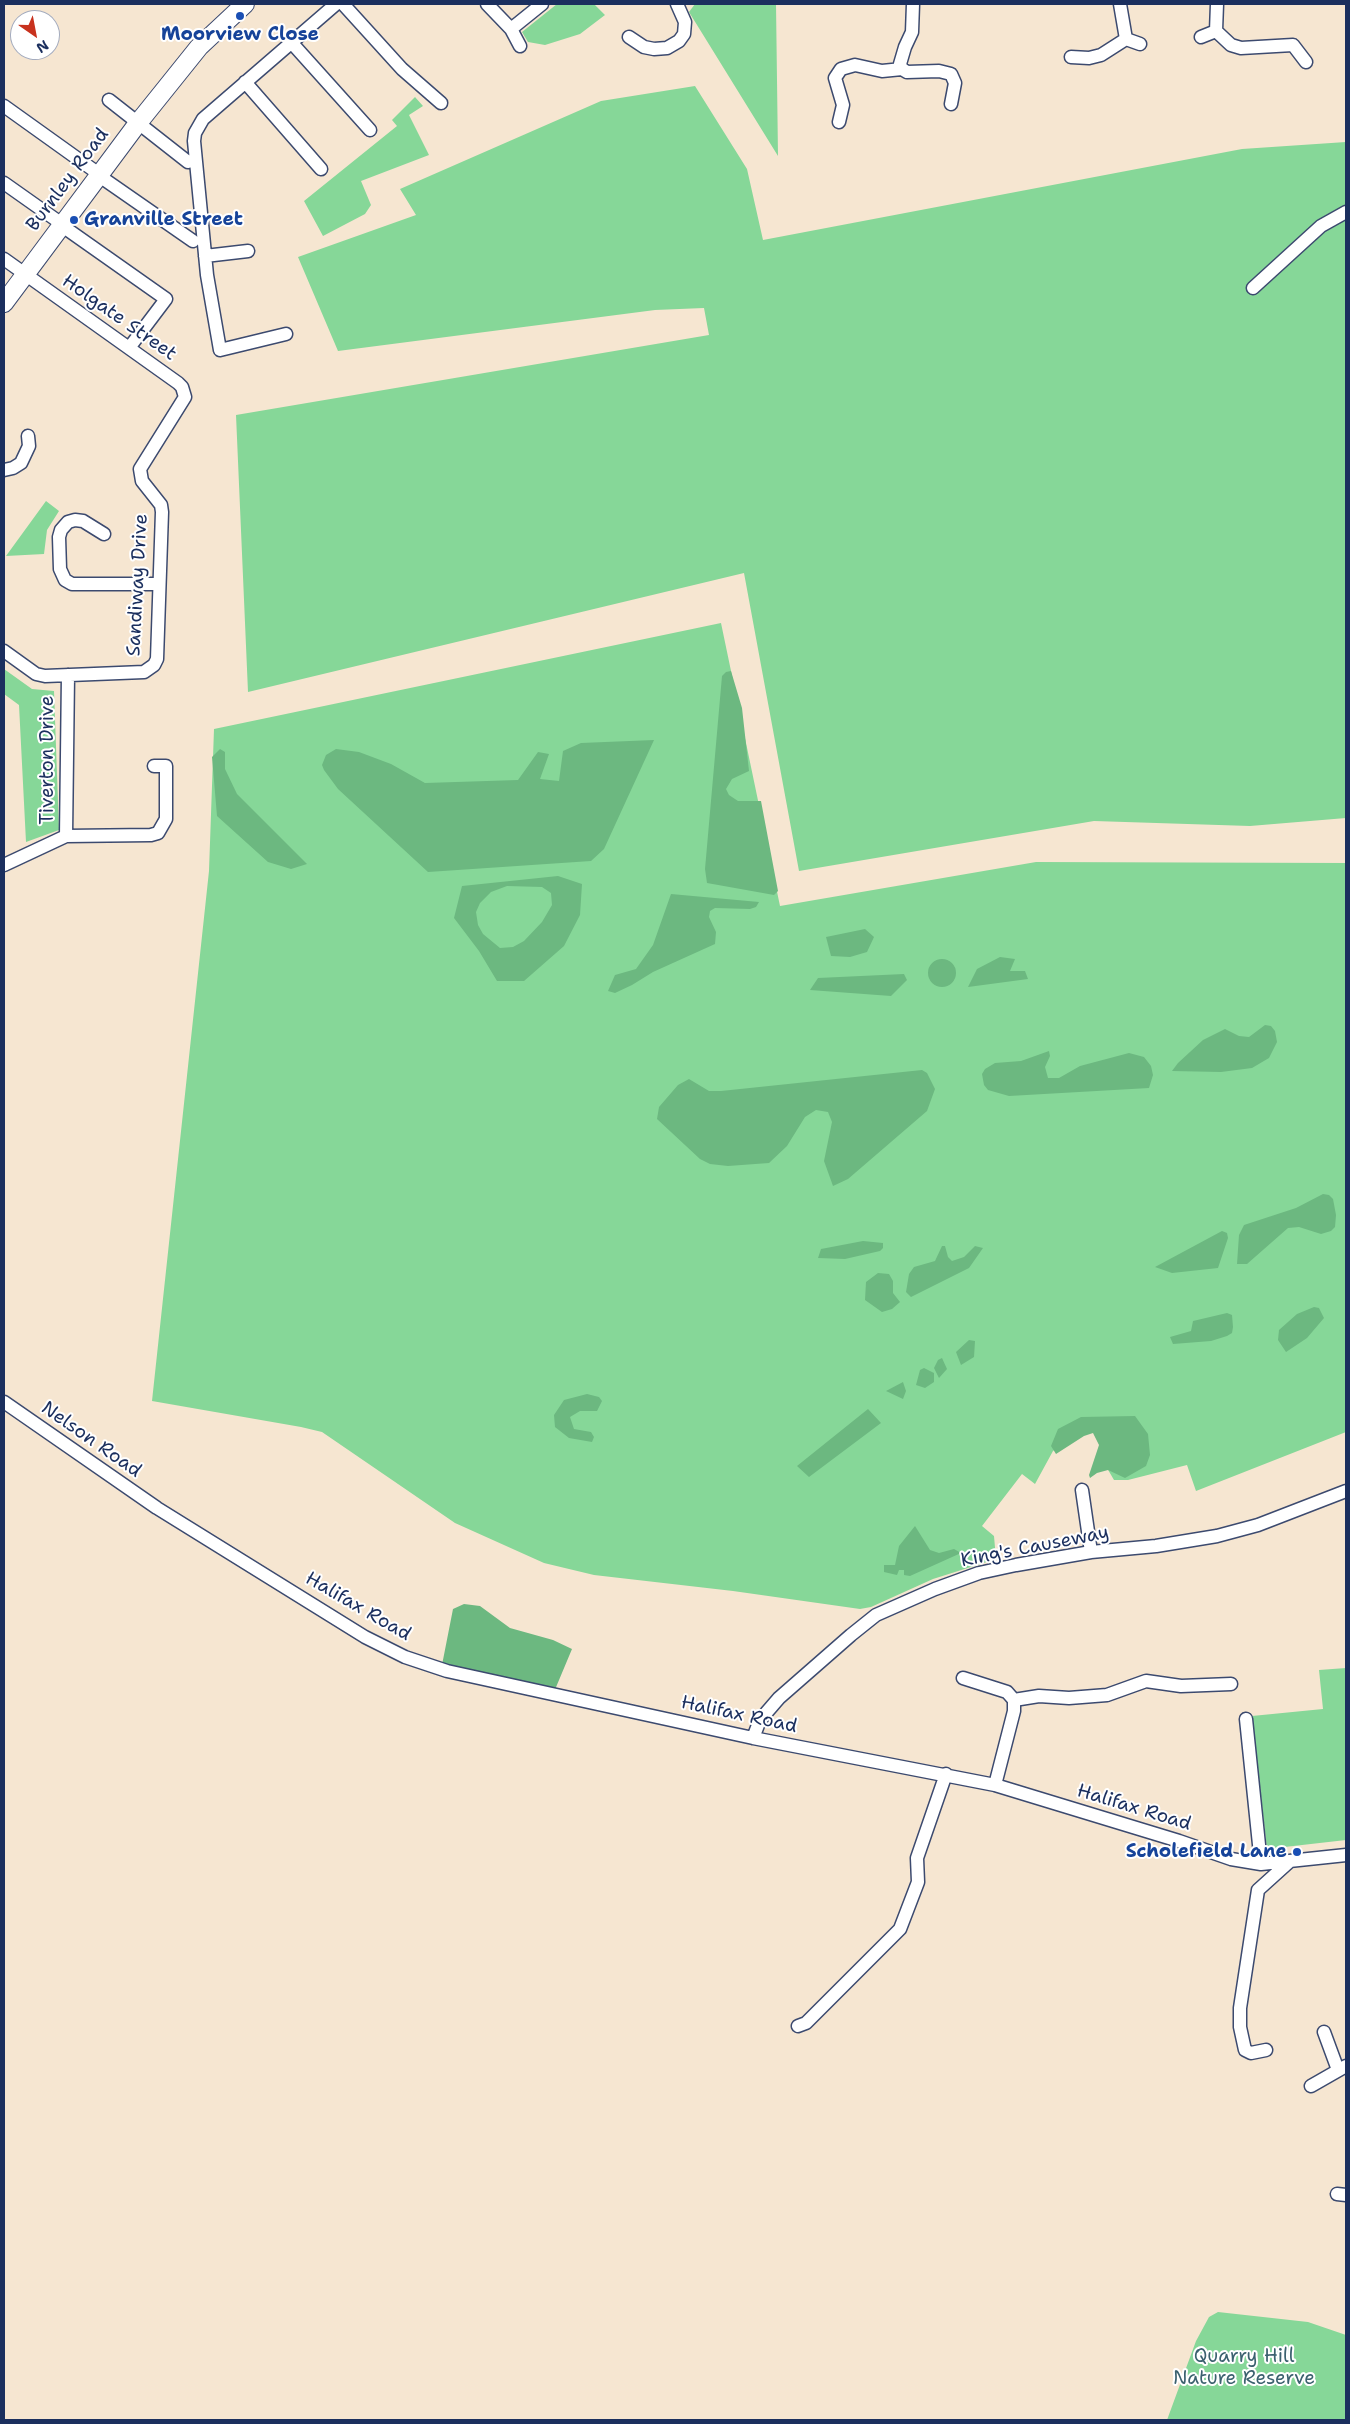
<!DOCTYPE html>
<html>
<head>
<meta charset="utf-8">
<style>
	body { margin:0 }
	#map { position:relative; width:1350px; height:2424px; overflow:hidden; background:#f6e6d1; font-family:"Shantell Sans",sans-serif }
	canvas { display:block }
	.frame { position:absolute; inset:0; border:5px solid #1b2f5e; pointer-events:none }
	.north { position:absolute; left:10px; top:10px; width:50px; height:50px; box-sizing:border-box; background:#fff; border:1px solid #a4acbf; border-radius:50%; rotate:147deg; font-size:14px; font-weight:700; line-height:20px; text-align:center; color:#1b2f5e }
	.north::after { content:''; display:block; margin:auto; width:18px; height:22px; background:#c8321e; clip-path:polygon(50% 0,100% 100%,50% 72%,0 100%) }
</style>
</head>
<body>
<div id="map">
<canvas width="1350" height="2424"></canvas>
<div class="frame"></div>
<div class="north">N</div>
</div>
<script>
const g = document.querySelector('canvas').getContext('2d');
g.lineJoin = 'round';
function fillPath(path, color) { g.fillStyle = color; g.fill(path, 'evenodd'); }
const poly = rows => new Path2D(rows.map(r => 'M' + r).join(''));
function stroke(path, color, width, dash) { g.strokeStyle = color; g.lineWidth = width; g.lineCap = dash ? 'butt' : 'round'; g.setLineDash(dash || []); g.stroke(path); }
function write(font, color, halo, rows, align = 'center') {
  g.font = font + ' "Shantell Sans",sans-serif'; g.lineWidth = 4; g.setLineDash([]); g.textBaseline = 'middle'; g.strokeStyle = halo; g.fillStyle = color; for (const [text, x, y, turn = 0] of rows) {
    g.save(); g.translate(x, y); g.rotate((+turn || 0) * Math.PI / 180); g.textAlign = isNaN(turn) ? turn : align; if (halo) g.strokeText(text, 0, 0); g.fillText(text, 0, 0); g.restore();
  }
}
const green = poly([
	[557,4,594,4,605,15,580,34,545,45,528,42,522,32],
	[695,4,776,4,778,156,689,12],
	[695,86,747,169,763,240,1242,149,1346,142,1346,818,1250,826,1094,821,799,871,744,573,248,692,236,415,709,335,704,308,655,310,338,351,298,257,416,215,400,189,601,101],
	[415,97,423,106,409,115,429,155,361,181,371,205,365,214,323,236,304,201,397,126,392,120],
	[46,501,59,511,47,530,44,554,6,556],
	[721,623,780,906,1036,862,1346,863,1346,1432,1196,1491,1187,1465,1128,1480,1114,1480,1107,1468,1094,1428,1073,1435,1053,1451,1035,1484,1022,1474,982,1526,994,1536,996,1559,933,1579,871,1607,860,1609,733,1591,594,1575,544,1563,455,1523,322,1432,301,1427,152,1401,209,871,214,729],
	[4,669,32,689,54,691,59,830,26,842,19,705,4,694],
	[1346,1668,1346,1840,1267,1849,1252,1716,1323,1709,1319,1670],
	[1218,2312,1308,2322,1346,2335,1346,2420,1167,2420,1196,2341,1209,2317]
]);
const forest = poly([
	[731,671,742,708,749,771,732,779,726,789,729,795,738,801,761,801,778,891,774,895,707,883,705,869,722,676,726,672],
	[654,740,604,849,591,861,428,872,338,789,324,770,322,765,326,755,336,749,359,752,391,764,425,783,518,780,538,752,549,754,540,779,559,781,563,751,581,743],
	[220,749,225,752,225,769,237,794,307,864,291,869,268,862,217,816,212,757],
	[558,876,582,884,580,915,564,946,524,981,497,981,479,951,454,918,462,886],
	[507,886,542,887,551,893,552,905,542,922,524,941,513,947,500,948,483,934,478,925,476,912,480,903,491,892],
	[671,894,759,902,756,907,750,909,715,908,710,911,709,917,716,932,715,944,653,972,632,985,615,993,608,991,615,975,636,969,653,945],
	[865,929,874,937,867,952,850,957,831,956,826,937],
	[1000,957,1015,959,1010,971,1025,971,1028,979,968,987,977,969],
	'928 973a14 14 0 1 1 28 0a14 14 0 1 1-28 0Z',
	[904,974,907,980,891,996,810,990,818,978],
	[1265,1025,1271,1026,1275,1031,1277,1042,1269,1058,1252,1068,1221,1072,1172,1071,1178,1063,1203,1040,1225,1029,1239,1036,1249,1037],
	[1049,1051,1050,1056,1045,1067,1048,1078,1059,1078,1080,1066,1129,1053,1144,1057,1151,1066,1153,1075,1149,1088,1009,1096,988,1090,984,1085,982,1074,985,1069,995,1063,1021,1061],
	[922,1070,927,1073,935,1089,927,1111,848,1179,833,1186,824,1161,832,1122,828,1112,816,1110,805,1117,787,1146,769,1163,728,1166,710,1164,700,1159,657,1119,659,1107,678,1085,689,1079,709,1091,721,1091],
	[1323,1194,1329,1195,1333,1199,1336,1215,1335,1227,1331,1231,1321,1234,1299,1227,1288,1228,1247,1264,1237,1264,1239,1235,1244,1225,1296,1208],
	[1222,1231,1227,1233,1228,1238,1218,1268,1172,1273,1155,1267],
	[863,1241,883,1243,883,1248,880,1251,845,1259,818,1258,821,1249],
	[942,1246,945,1246,948,1257,952,1261,964,1257,975,1246,983,1248,969,1268,911,1297,906,1292,909,1274,914,1267,935,1261],
	[878,1273,889,1274,893,1281,893,1293,900,1302,892,1309,882,1312,865,1300,866,1282],
	[1314,1307,1319,1308,1324,1318,1307,1338,1286,1352,1278,1340,1279,1330,1297,1314],
	[1227,1313,1232,1315,1233,1327,1232,1333,1227,1336,1211,1341,1173,1344,1170,1337,1191,1331,1193,1321],
	[969,1340,975,1341,974,1357,961,1365,956,1352],
	[942,1358,947,1369,939,1378,934,1368,938,1360],
	[924,1368,934,1373,934,1382,925,1388,916,1385,920,1370],
	[903,1382,906,1391,903,1399,886,1391],
	[587,1394,599,1397,602,1401,597,1411,580,1411,570,1417,574,1429,591,1432,594,1437,592,1442,569,1438,555,1427,554,1415,564,1400],
	[868,1409,881,1423,809,1477,797,1466],
	[1135,1416,1148,1434,1150,1455,1146,1466,1125,1478,1108,1470,1097,1473,1090,1478,1089,1475,1099,1445,1093,1433,1084,1436,1056,1454,1051,1446,1058,1429,1081,1417],
	[915,1526,930,1550,939,1553,954,1549,961,1553,910,1576,904,1575,904,1570,899,1570,897,1575,884,1572,884,1565,895,1565,899,1546],
	[464,1604,480,1606,510,1628,553,1640,572,1649,554,1692,442,1665,453,1609]
]);
const street = poly([
	[343,4,402,69,441,103],
	[487,4,511,29,520,46],
	[913,4,912,32,905,47,900,64,902,69,907,72,939,71,951,74,955,83,951,104],
	[1217,4,1216,31,1231,45,1241,48,1293,45,1306,62],
	[511,29,542,4],
	[629,37,644,47,654,49,667,48,679,41,684,34,685,22,677,4],
	[1201,37,1216,31],
	[1126,39,1140,44],
	[291,42,370,130],
	[1071,57,1089,58,1101,55,1126,39,1120,4],
	[245,82,321,169],
	[109,100,188,162],
	[4,106,99,174],
	[839,122,843,105,835,78,841,69,855,65,882,71,902,69],
	[98,175,193,241],
	[4,183,62,224],
	[61,225,166,299,129,348],
	[205,256,248,251],
	[4,259,178,383,182,387,185,397,140,469,142,481,161,505,162,512,157,659,154,665,144,672,45,676,36,674,4,651],
	[1253,288,1321,226,1346,212],
	[286,334,220,350,207,275,194,141,195,133,203,119,336,4],
	[4,470,13,468,21,463,29,446,28,436],
	[104,534,83,521,75,520,68,522,61,530,59,537,60,569,65,580,72,584,159,584],
	[66,836,151,835,158,833,166,819,166,766,154,766],
	[4,865,66,836,68,675],
	[4,1402,157,1508,365,1637,405,1657,447,1671,753,1738,995,1785,1179,1841,1231,1859,1261,1864,1346,1855],
	[1082,1490,1091,1552],
	[963,1678,1007,1692,1014,1700,1014,1711,995,1785],
	[1014,1700,1039,1696,1069,1698,1107,1695,1146,1681,1181,1686,1231,1684],
	[1246,1719,1261,1864],
	[753,1738,760,1720,779,1698,851,1635,876,1615,935,1589,979,1573,1016,1565,1091,1552,1156,1546,1217,1536,1258,1525,1346,1491],
	[798,2026,806,2023,900,1929,918,1882,917,1858,946,1774],
	[1324,2032,1338,2070],
	[1266,2050,1251,2053,1245,2050,1240,2027,1240,2008,1258,1890,1289,1862],
	[1311,2086,1346,2066],
	[1337,2194,1346,2195]
]);
const secondary = poly([
	[4,303,138,123,199,47,245,4]
]);
const markers = [
	[240,16,5,"#1a4fb4"],
	[74,220,5,"#1a4fb4"],
	[1297,1852,5,"#1a4fb4"]
];
const transitNames = [
	["Moorview Close",240,35],
	["Granville Street",84,220,"left"],
	["Scholefield Lane",1287,1852,"right"]
];
const streetNames = [
	["Burnley Road",68,180,-53],
	["Holgate Street",119,318,35],
	["Sandiway Drive",138,585,-87],
	["Tiverton Drive",48,760,-90],
	["Nelson Road",91,1440,35],
	["King's Causeway",1035,1547,-11],
	["Halifax Road",358,1607,30],
	["Halifax Road",739,1715,12],
	["Halifax Road",1134,1808,17]
];
const parkNames = [
	["Quarry Hill",1244,2357],
	["Nature Reserve",1244,2379]
];
fillPath(green, '#86d798');
fillPath(forest, '#6cb880');
stroke(street, '#3c4a6f', 15);
stroke(secondary, '#3c4a6f', 20);
stroke(street, '#fff', 12);
stroke(secondary, '#fff', 18);
for (const [x, y, r, color] of markers) { const dot = new Path2D(); dot.arc(x, y, r, 0, 2 * Math.PI); g.fillStyle = color; g.fill(dot); stroke(dot, '#fff', 2); }
write('bold 19px', '#164399', '#fff', transitNames);
write('19px', '#1b2f5e', '#fff', streetNames);
write('19px', '#3b616f', '#fff', parkNames);
</script>
</body>
</html>
